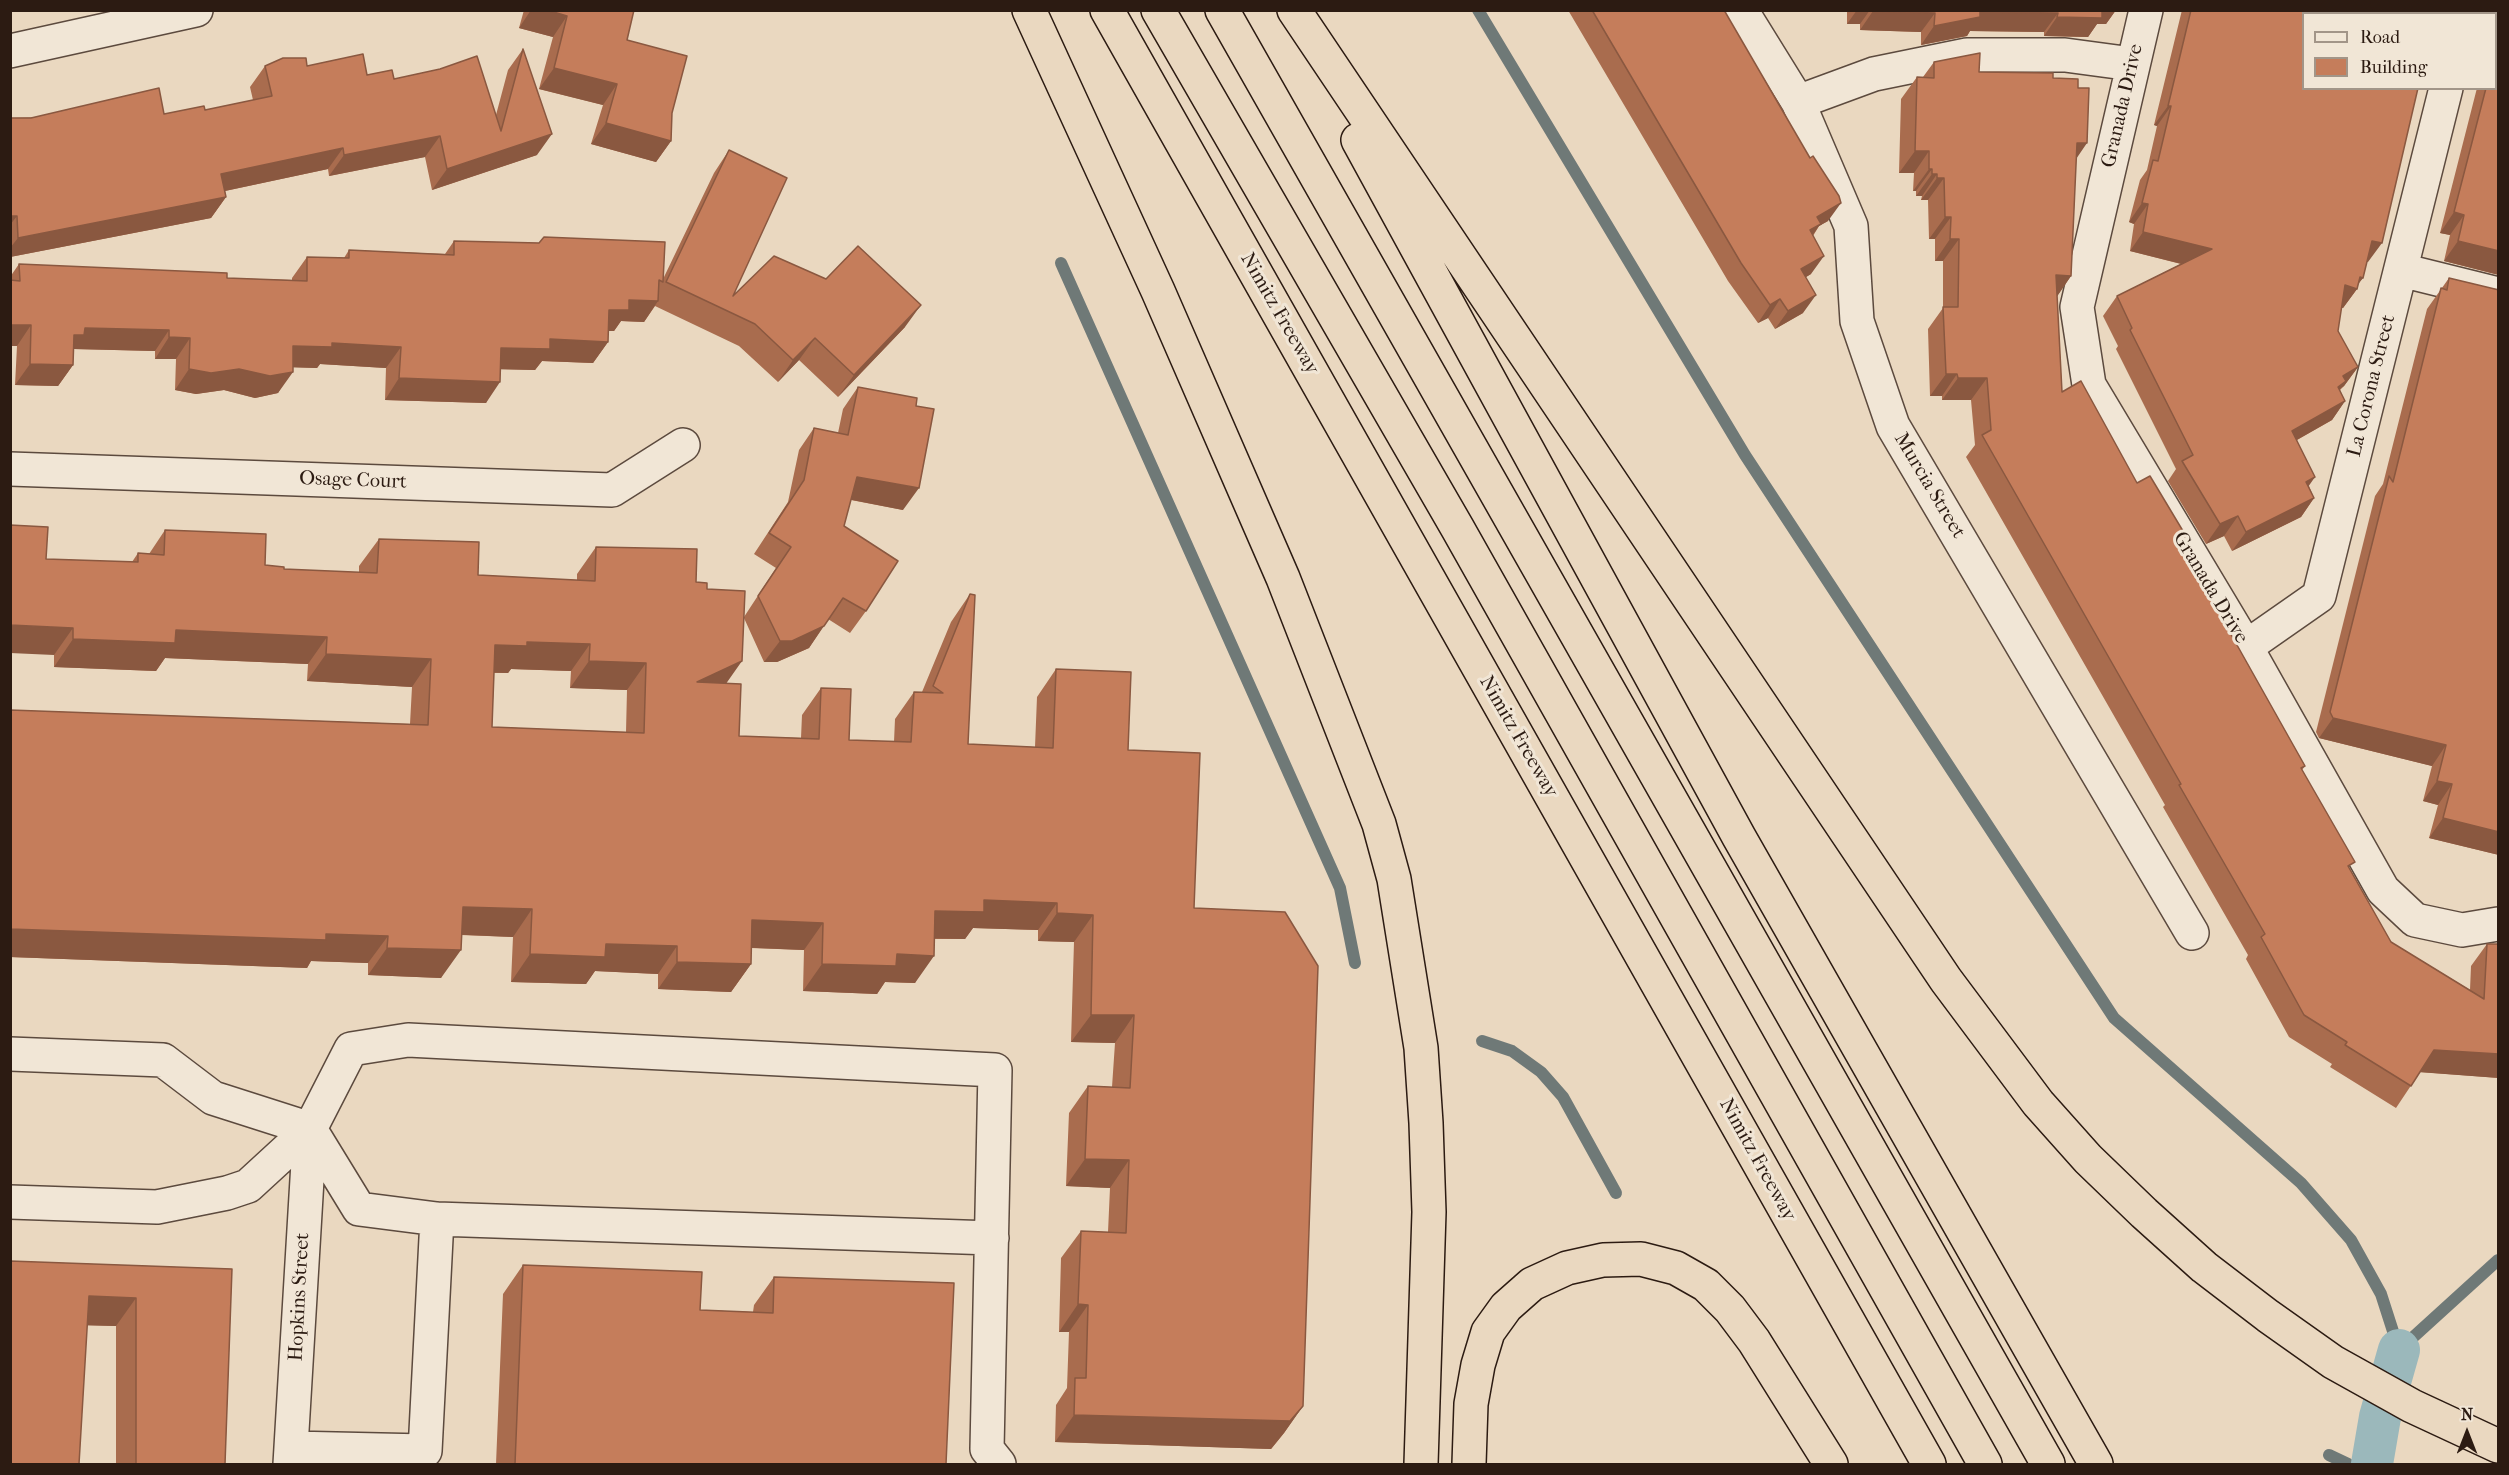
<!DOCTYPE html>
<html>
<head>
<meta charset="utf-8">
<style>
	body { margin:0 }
	#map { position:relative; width:2509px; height:1475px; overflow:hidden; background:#ead8c0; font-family:"IM FELL French Canon",serif }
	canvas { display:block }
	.frame { position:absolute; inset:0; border:12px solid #2c1b12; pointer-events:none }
	.legend { position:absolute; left:2302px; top:12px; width:195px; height:78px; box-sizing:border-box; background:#f1e6d6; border:2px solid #a29588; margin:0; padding:8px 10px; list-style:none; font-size:18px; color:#2c1b12 }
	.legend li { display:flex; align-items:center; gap:12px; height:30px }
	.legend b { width:30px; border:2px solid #a29588 }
	.north { position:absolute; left:2437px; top:1403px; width:60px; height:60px; -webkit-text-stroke:4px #f1e6d6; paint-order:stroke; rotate:0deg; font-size:16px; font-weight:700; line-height:24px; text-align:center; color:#2c1b12 }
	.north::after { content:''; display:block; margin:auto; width:21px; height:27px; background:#2c1b12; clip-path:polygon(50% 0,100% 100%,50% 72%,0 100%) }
</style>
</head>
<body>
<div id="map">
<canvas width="2509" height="1475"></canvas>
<div class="frame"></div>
<ul class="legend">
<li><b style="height:8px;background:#f1e6d6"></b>Road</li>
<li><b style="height:16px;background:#c57d5b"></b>Building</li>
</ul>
<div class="north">N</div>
</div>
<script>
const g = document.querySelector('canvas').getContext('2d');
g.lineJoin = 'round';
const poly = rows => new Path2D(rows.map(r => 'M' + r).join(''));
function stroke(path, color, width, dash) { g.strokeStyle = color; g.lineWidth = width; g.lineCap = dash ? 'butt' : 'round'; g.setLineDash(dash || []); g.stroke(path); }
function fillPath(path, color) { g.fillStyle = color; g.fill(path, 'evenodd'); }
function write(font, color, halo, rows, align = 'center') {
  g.font = font + ' "IM FELL French Canon",serif'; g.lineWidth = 6; g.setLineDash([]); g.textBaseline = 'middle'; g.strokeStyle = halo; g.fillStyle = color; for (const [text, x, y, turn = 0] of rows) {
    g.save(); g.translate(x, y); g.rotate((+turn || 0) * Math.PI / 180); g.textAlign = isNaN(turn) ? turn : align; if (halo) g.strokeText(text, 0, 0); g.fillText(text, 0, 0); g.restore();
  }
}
const stream = poly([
	[1478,10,1745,455,2114,1018,2301,1183,2351,1240,2381,1294,2399,1350,2498,1260],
	[1061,263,1340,888,1355,963],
	[1482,1041,1512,1051,1541,1072,1563,1097,1616,1193],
	[2329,1455,2348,1464]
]);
const canal = poly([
	[2372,1464,2380,1417,2399,1350]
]);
const minor = poly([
	[1741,10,1798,102,1851,226,1857,321,1893,426,2192,933],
	[2146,10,2077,307,2089,385,2246,647,2383,890,2415,920,2462,930,2498,924],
	[2465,14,2466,10],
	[10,51,196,10],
	[1798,102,1874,74,1967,55,2065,55,2132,64],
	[2401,270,2498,294],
	[10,469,612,490,683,445],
	[2246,647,2319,596,2446,88],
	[10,1054,163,1060,213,1098,310,1129,359,1209,437,1219,992,1238],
	[10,1202,157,1207,227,1193,248,1186,310,1129,351,1049,408,1040,995,1070,987,1449,999,1464],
	[291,1448,425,1451,437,1219],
	[290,1464,310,1129]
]);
const highway = poly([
	[1029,10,1158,291,1283,578,1379,824,1394,879,1421,1048,1426,1123,1429,1212,1421,1464],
	[1107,10,1929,1464],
	[1158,10,1458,529,1985,1464],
	[1222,10,2048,1464],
	[1294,10,1946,980,2038,1103,2088,1159,2144,1213,2204,1267,2268,1316,2333,1362,2412,1406,2498,1446],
	[1358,140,1739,837,2096,1464],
	[1469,1464,1471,1404,1478,1365,1488,1332,1506,1307,1532,1284,1567,1268,1603,1260,1641,1259,1676,1268,1706,1285,1730,1309,1754,1341,1831,1464]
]);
const wall = poly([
	[524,10,634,10,627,40,672,113,671,141,656,162,591,144,603,105,539,89,553,37,519,28],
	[1568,10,1724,10,1828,221,1819,226,1813,236,1811,274,1806,277,1803,313,1775,329,1768,318,1758,323,1728,281],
	[1814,10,2116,10,2106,24,2097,24,2088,37,2044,36,2044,32,1970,31,1967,36,1921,45,1921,32,1860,30,1860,24,1847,24,1847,12],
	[2182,10,2440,10,2304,14,2368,262,2367,262,2363,278,2358,284,2357,289,2343,308,2341,308,2338,331,2358,367,2344,386,2340,390,2345,401,2332,420,2297,440,2309,486,2314,498,2301,517,2232,551,2224,536,2206,544,2168,481,2176,469,2116,349,2118,346,2103,316,2117,296,2181,264,2130,251,2134,224,2129,222,2140,180,2147,170,2157,126,2154,125],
	[2495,10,2499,10,2499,275,2444,261,2450,235,2440,233,2477,88,2496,88,2496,14,2494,14],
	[523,49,537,155,432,190,425,157,329,176,328,169,225,191,226,197,211,218,10,257,10,118,164,114,205,110,253,100,250,87,265,66,307,66,367,75,394,79,496,115,508,70],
	[1934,62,1979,72,2053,78,2076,159,2071,276,2057,296,2062,392,2137,483,2186,536,2180,545,2305,766,2302,770,2350,869,2391,942,2470,990,2471,966,2487,944,2499,944,2499,1078,2420,1072,2396,1108,2330,1067,2332,1064,2289,1037,2246,959,2248,955,2163,807,2165,805,1966,457,1975,445,1971,400,1942,400,1942,396,1930,396,1928,329,1943,308,1943,261,1935,261,1935,239,1929,239,1928,200,1921,200,1922,196,1916,196,1916,191,1913,191,1914,173,1899,173,1901,99,1917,77,1923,77],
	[729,150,733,296,905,327,838,397,799,360,778,382,739,346,655,306,644,322,621,321,614,331,608,331,608,342,593,363,542,361,535,370,501,369,486,403,385,400,386,368,320,364,317,368,293,367,278,393,255,398,224,390,196,394,175,390,176,359,155,359,155,351,74,349,73,365,58,386,15,385,17,346,10,346,10,277,19,264,227,278,292,280,292,278,307,257,344,258,349,250,445,254,454,241,664,277,714,173],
	[2449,278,2499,290,2499,855,2429,838,2438,805,2423,801,2432,766,2319,738,2316,732,2375,496,2383,484,2427,309],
	[858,387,903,510,851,500,844,526,866,611,850,633,828,619,809,648,777,662,764,662,744,618,726,684,739,736,801,738,802,715,821,688,849,740,894,742,895,719,914,692,922,692,951,622,970,594,968,744,1035,747,1037,697,1056,669,1128,750,1194,908,1303,1406,1284,1433,1271,1449,1055,1442,1056,1405,1067,1388,1069,1332,1059,1332,1061,1258,1081,1231,1108,1232,1110,1188,1066,1186,1069,1113,1088,1086,1112,1087,1115,1043,1071,1042,1074,942,1038,941,1038,930,973,928,965,939,934,939,915,983,885,982,877,994,803,991,804,950,751,948,751,964,731,992,658,989,658,974,595,971,586,984,511,982,513,937,461,935,441,978,368,975,368,963,311,961,307,968,10,957,10,710,410,724,412,687,307,681,308,664,165,658,156,671,54,667,54,655,46,559,132,562,138,553,149,554,165,530,265,565,284,569,359,573,359,566,379,539,478,575,577,580,577,574,596,547,696,582,707,589,744,617,776,568,754,554,788,502,799,450,814,428,838,433,843,409],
	[511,669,571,671,570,688,627,690,626,732,492,727,494,673,508,673],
	[10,1261,232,1269,225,1464,116,1464,116,1326,87,1325],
	[523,1265,700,1310,753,1312,754,1305,774,1277,946,1464,496,1464,503,1294]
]);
const shadedWall = poly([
	[531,10,547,10,567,16,553,37,519,28],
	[1814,10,1848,10,1847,12],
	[1857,10,1870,10,1860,24,1847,24],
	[2098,10,2116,10,2106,24,2097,24,2088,37,2044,36,2057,17],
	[1873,11,1935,13,1921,32,1860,30],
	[1980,12,2058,13,2044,32,1970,31,1967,36,1921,45,1934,26],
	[2499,26,2499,31,2496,35,2496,31],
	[554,68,617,84,603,105,539,89],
	[2168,106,2171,106,2157,126,2154,125],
	[606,123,671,141,656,162,591,144],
	[552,134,537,155,432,190,447,169],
	[440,136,425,157,329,176,344,155],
	[2077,143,2087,143,2072,165],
	[343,148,328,169,206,195,221,174],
	[1915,151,1929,151,1914,173,1899,173],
	[1929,169,1932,169,1916,191,1913,191],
	[1932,174,1937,174,1922,196,1916,196],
	[1937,178,1944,178,1928,200,1921,200],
	[226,197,211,218,10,257,10,248,18,238],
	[1841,203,1828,221,1819,226,1808,242,1797,249,1817,217],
	[2142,203,2148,204,2134,224,2129,222],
	[2454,212,2464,215,2450,235,2440,233],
	[10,216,17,216,10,225],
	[1945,217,1951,217,1935,239,1929,239],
	[2143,232,2212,249,2198,268,2130,251],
	[1950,239,1959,239,1943,261,1935,261],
	[2372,241,2382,243,2368,262,2358,260],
	[2458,241,2499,251,2499,275,2444,261],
	[1824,256,1811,274,1788,288,1801,269],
	[2056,275,2071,276,2056,298],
	[2360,277,2363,278,2355,288,2357,289,2343,308,2331,305,2345,285],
	[1816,295,1803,313,1775,329,1788,311],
	[1780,299,1768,318,1758,323,1770,305],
	[629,300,658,301,644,322,621,321,614,331,595,331,609,310],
	[921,305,905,327,838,397,854,375],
	[10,325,31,325,17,346,10,346],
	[85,328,169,330,155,351,74,349,69,356,74,335],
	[169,337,190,338,176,359,155,359],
	[815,338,799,360,778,382,793,360],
	[550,339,608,342,593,363,542,361,535,370,486,369,501,348],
	[332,343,401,347,386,368,320,364,317,368,278,367,293,346],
	[30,364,73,365,58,386,15,385],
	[2358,367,2344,386,2341,388,2332,401,2324,406,2343,376],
	[189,369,239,369,293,372,278,393,255,398,224,390,196,394,175,390],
	[1946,374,1957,374,1942,396,1930,396],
	[399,378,500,382,486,403,385,400],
	[1958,378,1987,378,1971,400,1942,400],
	[2345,401,2332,420,2279,450,2292,431],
	[857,477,919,488,903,510,842,498],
	[2315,477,2301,497,2306,482],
	[2314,498,2301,517,2232,551,2246,532],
	[2238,516,2224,536,2206,544,2220,524],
	[2186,536,2171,558,2178,540],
	[10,625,73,628,54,655,10,653],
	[824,626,809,648,777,662,764,662,780,641],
	[176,630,327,637,308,664,165,658,156,671,54,667,73,639],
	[527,642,590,644,571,671,511,669,508,673,476,672,495,645],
	[326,654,431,659,412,687,307,681],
	[589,661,646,663,627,690,570,688],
	[742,661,723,688,697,682],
	[2333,718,2446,745,2432,766,2319,738],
	[2437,781,2452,784,2438,805,2423,801],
	[2443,818,2499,832,2499,855,2429,838],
	[984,900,1057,903,1038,930,973,928,965,939,916,938,935,911],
	[463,907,532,909,513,937,444,934],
	[1057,913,1093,915,1074,942,1038,941],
	[752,920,823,923,804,950,733,947],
	[10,929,326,934,388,936,368,963,311,961,307,968,10,957],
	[606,944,677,946,658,974,595,971,586,984,511,982,530,954],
	[387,948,461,950,441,978,368,975],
	[897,954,934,956,915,983,885,982,877,994,803,991,822,964],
	[677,962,751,964,731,992,658,989],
	[1091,1015,1134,1015,1115,1043,1071,1042],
	[2434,1050,2499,1054,2499,1078,2418,1072],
	[1085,1159,1129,1160,1110,1188,1066,1186],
	[89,1296,136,1298,116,1326,69,1325],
	[1078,1304,1088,1305,1069,1332,1059,1332],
	[1303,1406,1284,1433,1271,1449,1055,1442,1074,1415]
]);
const building = poly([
	[547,10,634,10,627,40,687,56,672,113,671,141,606,123,617,84,554,68,567,16,547,10],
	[1592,10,1724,10,1810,158,1813,156,1839,196,1841,203,1817,217,1821,224,1810,230,1824,256,1801,269,1816,295,1788,311,1780,299,1770,305,1741,263,1592,10],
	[1873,10,2102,10,2102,18,2057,17,2058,13,1980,12,1980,17,1934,26,1935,13,1873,11,1873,10],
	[2191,10,2440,10,2439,14,2304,14,2304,88,2418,88,2382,243,2372,241,2363,278,2360,277,2357,289,2345,285,2338,331,2358,367,2343,376,2346,381,2338,387,2345,401,2292,431,2315,477,2306,482,2314,498,2246,532,2238,516,2220,524,2182,461,2193,455,2130,330,2132,328,2117,296,2212,249,2143,232,2148,204,2142,203,2153,160,2158,161,2171,106,2168,106,2191,10],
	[2499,42,2499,251,2458,241,2464,215,2454,212,2486,88,2496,88,2496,53,2499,42],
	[523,49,552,134,447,169,440,136,344,155,343,148,221,174,226,197,18,238,17,216,10,216,10,118,31,118,159,88,164,114,204,106,205,110,272,96,265,66,283,58,306,58,307,66,363,54,367,75,392,70,394,79,440,69,477,56,501,131,523,49],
	[1980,53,1979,72,2053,73,2053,78,2078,79,2078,88,2089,88,2087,143,2077,143,2071,276,2056,275,2062,392,2081,381,2137,483,2150,476,2186,536,2178,540,2305,766,2301,768,2355,862,2348,866,2391,942,2484,999,2487,944,2499,944,2499,1054,2434,1050,2411,1086,2345,1045,2347,1042,2304,1015,2261,937,2265,934,2179,785,2181,784,1982,435,1991,430,1987,378,1958,378,1957,374,1946,374,1943,307,1958,307,1959,239,1950,239,1951,217,1945,217,1944,178,1937,178,1937,174,1932,174,1932,169,1929,169,1929,151,1915,151,1917,77,1934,78,1934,62,1980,53],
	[729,150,787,178,733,296,774,256,826,279,858,246,921,305,854,375,815,338,793,360,755,324,666,282,729,150],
	[544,237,665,242,663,282,659,280,658,301,629,300,629,310,609,310,608,342,550,339,550,349,501,348,500,382,399,378,401,347,332,343,332,347,293,346,293,372,270,376,239,369,211,373,189,369,190,338,169,337,169,330,85,328,84,335,74,335,73,365,30,364,31,325,10,325,10,280,20,281,19,264,227,273,227,278,307,281,307,257,349,258,349,250,454,255,454,241,539,243,544,237],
	[2449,278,2499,290,2499,832,2443,818,2452,784,2437,781,2446,745,2333,718,2330,712,2389,476,2393,482,2441,288,2447,290,2449,278],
	[858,387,917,398,916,406,934,409,919,488,857,477,844,526,898,561,866,611,843,598,824,626,792,641,780,641,758,596,791,547,769,533,804,480,814,428,848,435,858,387],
	[10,525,48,527,46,559,138,562,138,553,164,555,165,530,266,534,265,565,284,567,284,569,377,573,379,539,479,542,478,575,595,581,596,547,697,549,696,582,707,583,707,589,745,591,742,661,697,682,741,684,739,736,819,739,821,688,851,689,849,740,911,742,914,692,943,693,933,686,970,594,975,595,968,744,1053,748,1056,669,1131,672,1128,750,1200,753,1194,908,1285,912,1318,966,1303,1406,1290,1421,1074,1415,1075,1378,1086,1378,1088,1305,1078,1304,1081,1231,1126,1233,1129,1160,1085,1159,1088,1086,1130,1088,1134,1015,1091,1015,1093,915,1057,913,1057,903,984,900,984,912,935,911,934,956,897,954,896,966,822,964,823,923,752,920,751,964,677,962,677,946,606,944,605,957,530,954,532,909,463,907,461,950,387,948,388,936,326,934,326,940,10,929,10,710,428,725,431,659,326,654,327,637,176,630,175,643,73,639,73,628,10,625,10,525],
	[527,642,590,644,589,661,646,663,644,733,492,727,495,645,527,646,527,642],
	[10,1261,232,1269,225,1464,136,1464,136,1298,89,1296,79,1464,10,1464,10,1261],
	[523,1265,702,1272,700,1310,773,1313,774,1277,954,1283,946,1464,515,1464,523,1265]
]);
const streetNames = [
	["Granada Drive",2123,106,-77],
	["Nimitz Freeway",1279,314,60],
	["La Corona Street",2372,386,-76],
	["Osage Court",353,481,2],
	["Murcia Street",1929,486,59],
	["Granada Drive",2210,588,59],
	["Nimitz Freeway",1518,737,60],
	["Nimitz Freeway",1757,1160,61],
	["Hopkins Street",300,1297,-87]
];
stroke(stream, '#6f7977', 12);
stroke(canal, '#9bb8bb', 42);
stroke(minor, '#5c4a3e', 36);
stroke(highway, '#2c1b12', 36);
stroke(minor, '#f1e6d6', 33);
stroke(highway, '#ead8c0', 33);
fillPath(wall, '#a96c4e');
fillPath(shadedWall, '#8a5840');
fillPath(building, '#c57d5b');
stroke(building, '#8a5840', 1.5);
write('20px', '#2c1b12', '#f1e6d6', streetNames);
</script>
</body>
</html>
